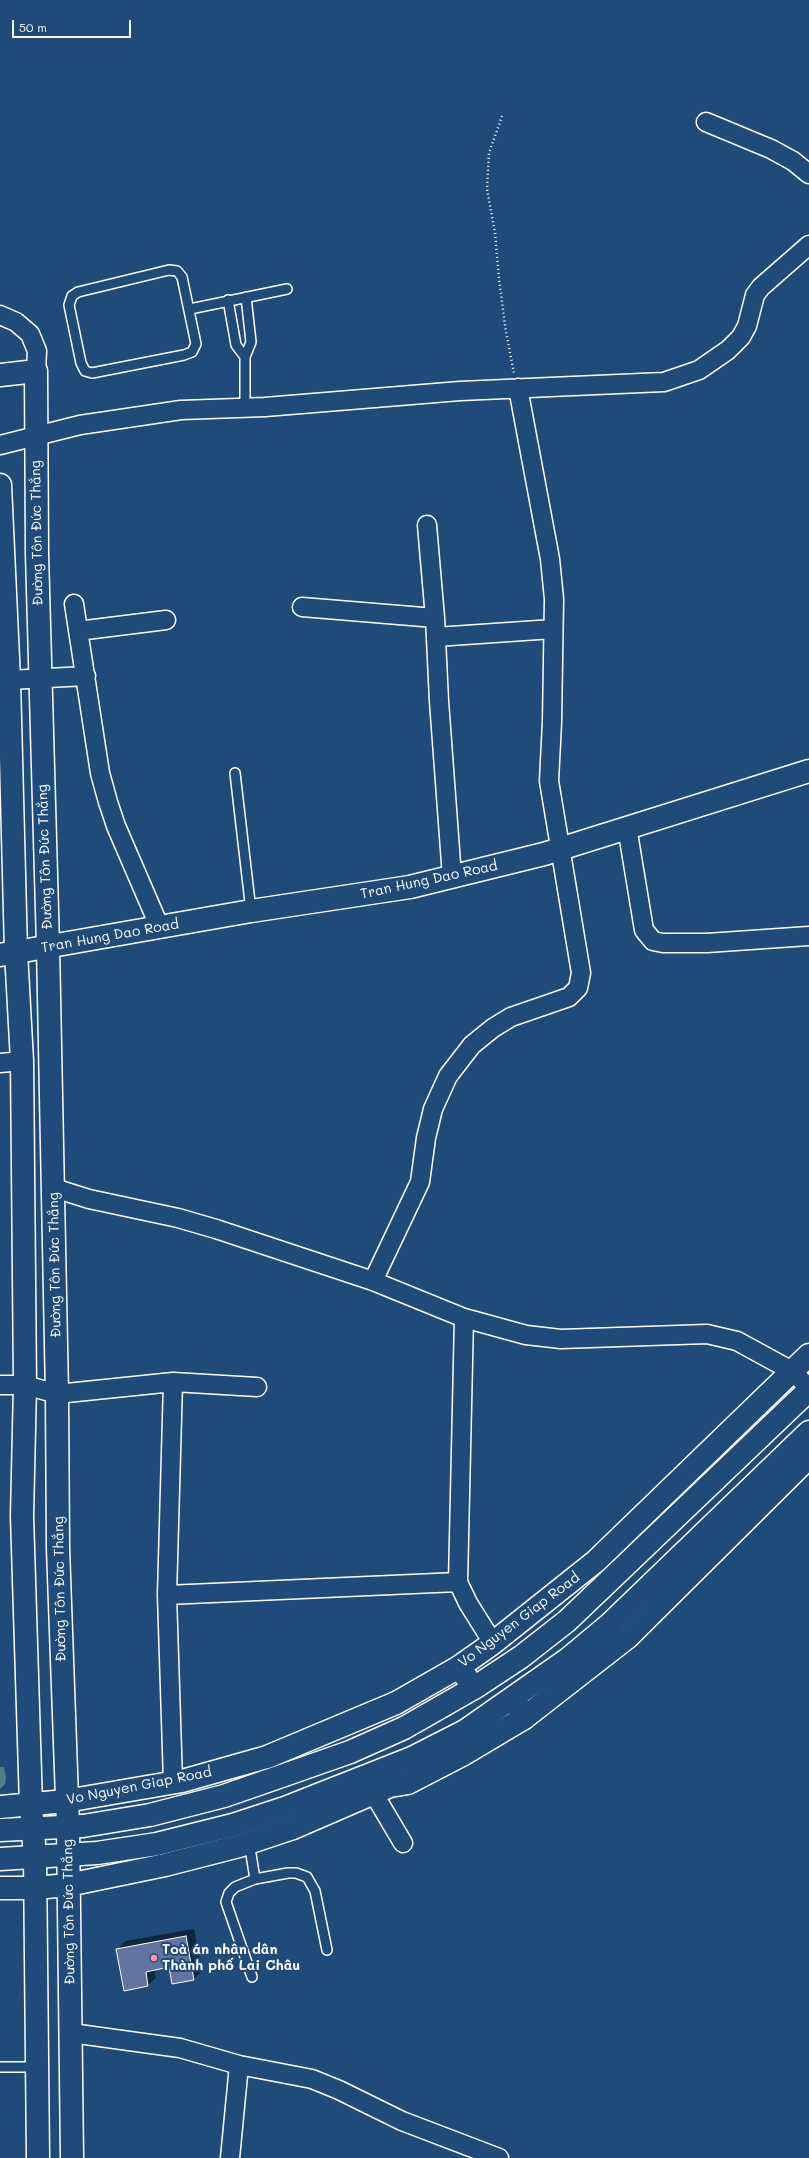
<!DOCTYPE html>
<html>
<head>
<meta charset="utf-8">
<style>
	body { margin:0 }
	#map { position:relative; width:809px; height:2158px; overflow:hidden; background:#1f4a7a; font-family:Mali,sans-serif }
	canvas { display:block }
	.scale { position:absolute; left:12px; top:20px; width:119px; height:18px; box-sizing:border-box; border:2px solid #fff; border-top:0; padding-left:5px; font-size:12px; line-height:14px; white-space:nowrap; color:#fff; -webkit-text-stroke:3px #1f4a7a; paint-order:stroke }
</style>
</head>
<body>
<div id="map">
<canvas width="809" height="2158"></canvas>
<div class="scale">50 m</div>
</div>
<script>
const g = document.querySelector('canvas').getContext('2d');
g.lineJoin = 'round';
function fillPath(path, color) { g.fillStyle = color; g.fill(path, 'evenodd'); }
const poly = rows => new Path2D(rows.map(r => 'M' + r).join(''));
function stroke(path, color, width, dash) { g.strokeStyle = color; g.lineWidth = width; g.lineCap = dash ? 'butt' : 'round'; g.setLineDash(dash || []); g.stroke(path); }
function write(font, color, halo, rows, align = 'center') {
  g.font = font + ' Mali,sans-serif'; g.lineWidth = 4; g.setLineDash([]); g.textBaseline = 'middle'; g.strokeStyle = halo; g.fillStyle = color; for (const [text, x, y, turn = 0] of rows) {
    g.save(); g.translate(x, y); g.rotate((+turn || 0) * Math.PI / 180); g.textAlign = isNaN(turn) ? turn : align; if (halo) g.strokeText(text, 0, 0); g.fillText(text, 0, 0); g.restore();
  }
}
const green = poly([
	[0,1767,4,1767,6,1778,5,1784,0,1789]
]);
const shadow = poly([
	[194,1929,202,1971,194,1979,170,1966,154,1969,156,1978,148,1985,125,1990,118,1949,125,1941]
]);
const building = poly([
	[186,1936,194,1980,172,1984,169,1967,146,1972,148,1986,124,1991,116,1949,186,1936]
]);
const path = poly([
	[502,116,489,153,487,189,495,233,499,279,506,332,514,373]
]);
const service = poly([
	[169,270,177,271,182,277,196,344,192,352,184,355,92,373,85,371,81,363,69,305,72,296,78,292,169,270],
	[228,300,236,345,245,357],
	[190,309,287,289],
	[245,407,245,357,251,342,246,297],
	[235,773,251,911],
	[249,1842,255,1879,235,1887,229,1893,226,1902,252,1977],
	[255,1879,288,1873,296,1873,307,1877,315,1891,327,1950],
	[0,2067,36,2067]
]);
const minor = poly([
	[706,122,771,149,793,161,809,174],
	[0,315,16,322,30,334,37,351,36,371],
	[0,445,80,425,181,410,265,407,460,391,664,382,699,370,728,350,741,337,747,326,755,295,761,287,809,245],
	[427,525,435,618,439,701,452,877],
	[74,604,100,773,108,802,116,826,160,928],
	[302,607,435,618],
	[78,631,166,620],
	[436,637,553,629],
	[9,680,86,676],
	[627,827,644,930,653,941,663,943,707,943,809,936],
	[0,1063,22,1061],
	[54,1188,89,1199,178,1218,216,1229,373,1281,464,1318,526,1335,561,1339,707,1334,737,1341,792,1371,809,1388],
	[373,1281,420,1182,426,1138,433,1109,448,1076,472,1045,493,1028,511,1017,569,997,578,988,581,973,549,781,552,722,554,599,550,559,518,388],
	[464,1318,458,1582,468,1603,493,1643],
	[173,1382,167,1595,173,1782],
	[0,1385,25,1385,57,1394,173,1382,257,1387],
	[167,1595,458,1582],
	[374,1794,403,1843],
	[71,2033,180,2048,239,2065,312,2079,339,2090,402,2121,499,2158],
	[230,2158,239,2065]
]);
const tertiary = poly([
	[0,375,36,371,37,554,48,946,57,1394,58,1548,68,1827,72,2158],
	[0,485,9,680,16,952,22,1061,25,1385,22,1516,31,1805,35,1857,38,2158],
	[0,1807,66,1801,182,1781,267,1757,396,1703,459,1667,493,1643,596,1561,809,1355],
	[0,1888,35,1888,68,1885,165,1865,239,1846,293,1828,390,1786,408,1783,462,1755,524,1718,628,1637,809,1457]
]);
const secondary = poly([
	[0,955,251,911,410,887,544,854,809,771]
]);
const trunk = poly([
	[459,1667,474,1688],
	[514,1698,524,1718],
	[0,1830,83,1826,150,1815,224,1796,273,1779,350,1752,404,1728,474,1688,521,1657,567,1621,809,1390],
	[0,1859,97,1853,157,1844,233,1825,285,1808,412,1758,465,1731,568,1659,610,1624,809,1432]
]);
const markers = [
	[154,1958,4,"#ff9aa2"]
];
const streetNames = [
	["Đường Tôn Đức Thắng",37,533,-91],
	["Đường Tôn Đức Thắng",45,857,-92],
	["Tran Hung Dao Road",429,880,-12],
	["Tran Hung Dao Road",110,936,-10],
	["Đường Tôn Đức Thắng",55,1265,-91],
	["Đường Tôn Đức Thắng",60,1589,-91],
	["Vo Nguyen Giap Road",519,1620,-37],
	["Vo Nguyen Giap Road",139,1786,-11],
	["Đường Tôn Đức Thắng",69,1912,-91]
];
const poiNames = [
	["Toà án nhân dân",162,1950],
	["Thành phố Lai Châu",162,1966]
];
fillPath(green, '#4e808a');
fillPath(shadow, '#0007');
fillPath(building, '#6373a2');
stroke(building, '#fff', 1);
stroke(service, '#fff', 12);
stroke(minor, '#fff', 21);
stroke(tertiary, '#fff', 25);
stroke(secondary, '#fff', 25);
stroke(trunk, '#fff', 25);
stroke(path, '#fff', 2.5, [1, 3]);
stroke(service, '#1f4a7a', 9);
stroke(minor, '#1f4a7a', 18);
stroke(tertiary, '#1f4a7a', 22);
stroke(secondary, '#1f4a7a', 22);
stroke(trunk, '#1f4a7a', 22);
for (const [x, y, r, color] of markers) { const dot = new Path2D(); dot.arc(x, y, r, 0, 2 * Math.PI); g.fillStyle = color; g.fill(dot); stroke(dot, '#1f4a7a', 1.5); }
write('14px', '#fff', '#1f4a7a', streetNames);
write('bold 14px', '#fff', '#1f4a7a', poiNames, 'left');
</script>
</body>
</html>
